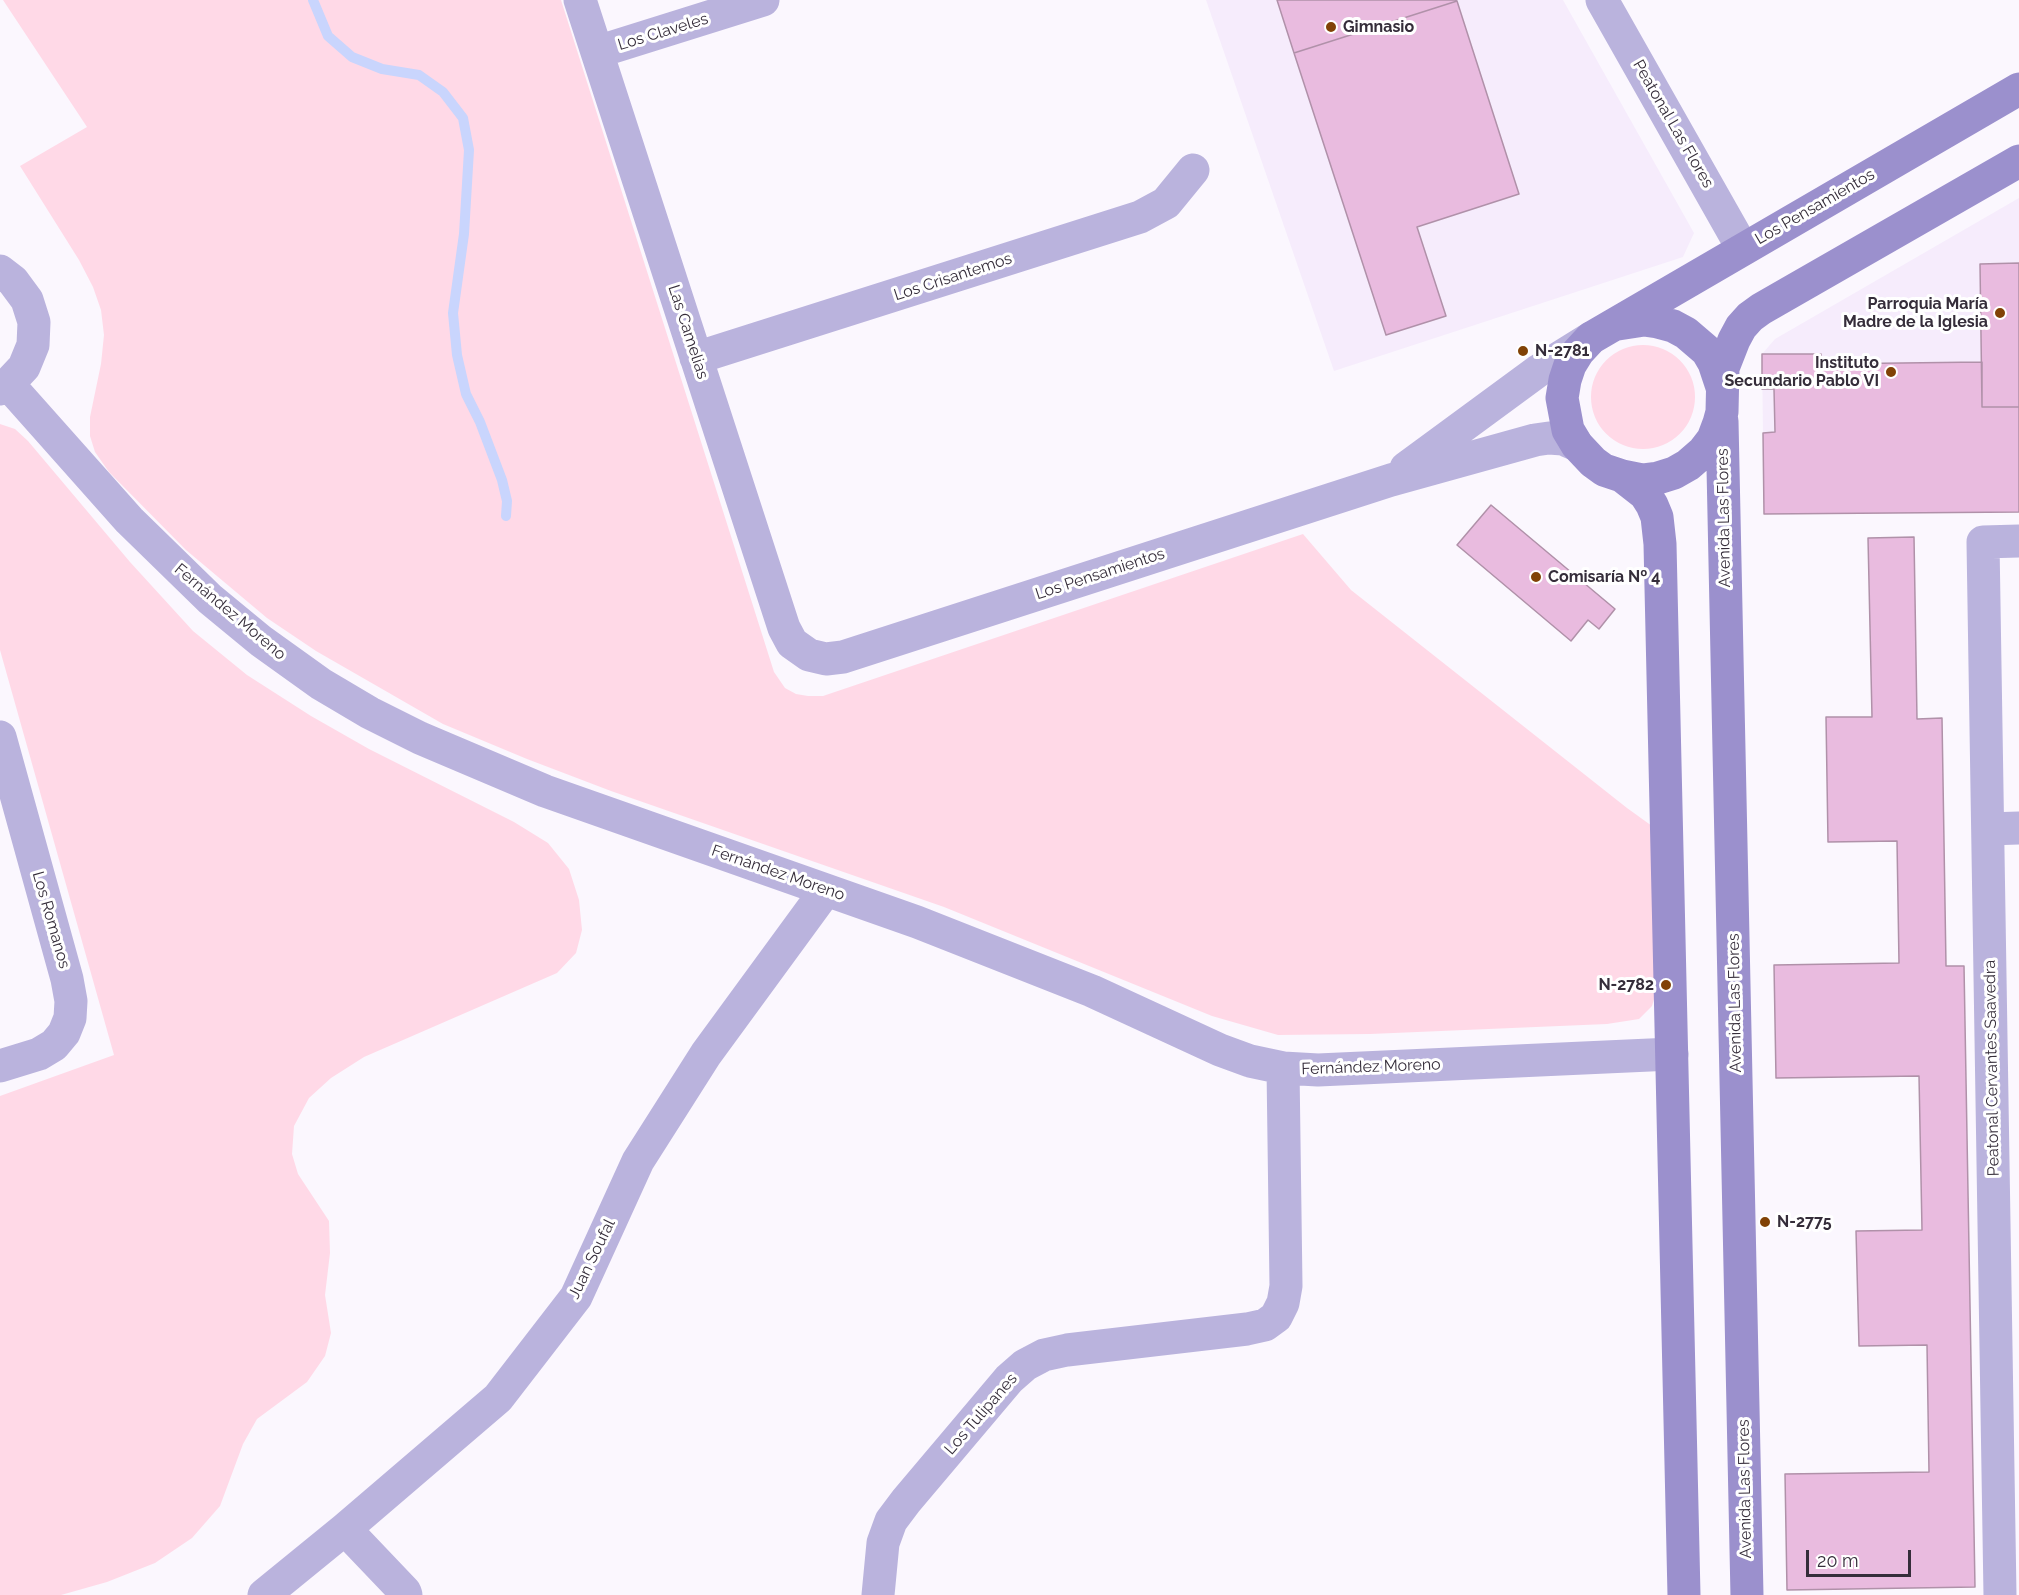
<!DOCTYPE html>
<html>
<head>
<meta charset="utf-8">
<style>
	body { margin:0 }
	#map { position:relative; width:2019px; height:1595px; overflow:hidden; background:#fbf7fe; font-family:Raleway,sans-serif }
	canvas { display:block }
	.scale { position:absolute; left:1806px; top:1550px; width:105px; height:27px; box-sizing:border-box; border:3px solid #352d3a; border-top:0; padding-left:8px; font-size:18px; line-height:21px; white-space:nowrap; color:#352d3a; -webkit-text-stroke:4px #fff; paint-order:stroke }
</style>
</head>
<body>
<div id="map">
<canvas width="2019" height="1595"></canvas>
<div class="scale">20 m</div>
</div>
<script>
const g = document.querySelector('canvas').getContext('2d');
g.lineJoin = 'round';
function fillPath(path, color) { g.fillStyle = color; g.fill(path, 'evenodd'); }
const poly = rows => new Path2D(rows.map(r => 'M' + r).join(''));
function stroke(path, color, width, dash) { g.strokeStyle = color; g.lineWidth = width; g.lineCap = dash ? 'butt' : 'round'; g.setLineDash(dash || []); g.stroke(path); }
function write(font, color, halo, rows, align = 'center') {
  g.font = font + ' Raleway,sans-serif'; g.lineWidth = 6; g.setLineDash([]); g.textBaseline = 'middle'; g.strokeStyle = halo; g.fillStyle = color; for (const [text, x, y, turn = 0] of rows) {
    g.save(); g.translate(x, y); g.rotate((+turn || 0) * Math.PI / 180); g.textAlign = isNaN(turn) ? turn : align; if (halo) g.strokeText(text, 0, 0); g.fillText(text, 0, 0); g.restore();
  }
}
const built = poly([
	[1206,0,1563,0,1694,233,1683,257,1334,371],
	[2019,198,2019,512,1764,514,1762,354,1775,339]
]);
const green = poly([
	[3,0,561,0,774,672,785,688,796,694,808,696,823,696,1303,534,1351,590,1627,808,1652,826,1660,979,1652,1006,1639,1019,1607,1024,1370,1034,1278,1035,1212,1016,944,907,611,791,527,759,443,724,316,651,267,618,186,550,109,472,95,452,90,436,90,417,101,364,104,335,101,310,93,287,79,260,20,166,87,127],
	'1591 397a52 52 0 1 1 104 0a52 52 0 1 1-104 0Z',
	[0,424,15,429,28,441,130,562,193,631,247,675,311,716,369,749,514,822,548,843,569,869,579,900,582,930,576,953,557,973,364,1057,331,1078,309,1098,294,1126,292,1154,298,1174,329,1221,330,1253,325,1295,331,1333,325,1356,307,1382,257,1419,243,1444,220,1506,192,1538,155,1563,107,1582,61,1595,0,1595,0,1096,114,1055,0,650]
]);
const stream = poly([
	[313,0,328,36,352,57,382,69,419,75,443,92,463,118,469,150,464,234,453,313,457,355,466,394,480,422,502,480,507,501,506,516]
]);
const building = poly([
	[1277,0,1456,0,1457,1,1294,53,1277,0],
	[1457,1,1519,194,1417,227,1446,316,1386,335,1294,53,1457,1],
	[2019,263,2019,407,1982,407,1980,264,2019,263],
	[1762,354,1821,354,1822,364,1982,362,1982,407,2019,407,2019,512,1764,514,1763,433,1775,432,1774,389,1762,389,1762,354],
	[1491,505,1615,609,1599,629,1588,620,1571,641,1457,545,1491,505],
	[1914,537,1917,719,1942,718,1946,966,1964,966,1975,1587,1787,1590,1785,1474,1929,1472,1927,1345,1859,1346,1856,1231,1922,1230,1919,1076,1776,1078,1774,965,1899,963,1897,841,1828,842,1826,717,1872,717,1868,538,1914,537]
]);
const street = poly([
	[580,0,784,628,792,643,809,655,826,659,843,657,1391,480,1535,440,1549,438,1563,439,1577,445],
	[1602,0,1743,249],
	[597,52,763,0],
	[0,271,13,281,27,300,34,322,33,345,24,367,8,384,0,389],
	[696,358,1140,217,1166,203,1193,170],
	[8,384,129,520,210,599,261,641,321,684,370,713,420,738,545,791,917,922,1092,991,1220,1050,1250,1061,1283,1068,1318,1070,1672,1054],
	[1406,468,1538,371,1591,338],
	[0,737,67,979,71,1001,70,1018,64,1033,54,1045,39,1054,0,1066],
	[1988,829,2019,828],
	[345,1529,405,1592,406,1595],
	[264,1595,345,1529,498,1398,576,1297,638,1161,706,1054,826,890],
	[878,1595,883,1543,891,1521,906,1501,1009,1379,1025,1365,1044,1355,1067,1350,1247,1329,1265,1325,1276,1317,1283,1303,1286,1286,1283,1068],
	[2000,1595,1983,542,2019,541]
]);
const secondary = poly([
	[2019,89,1591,338,1578,352,1570,365,1565,380,1562,398,1568,430,1577,445,1593,462,1604,470,1622,476,1642,480,1658,478,1674,473,1688,465,1703,452,1713,439,1719,423,1722,412,1723,368,1734,340,1741,327,1750,317,1761,309,2019,161],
	[1618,324,1644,320,1658,322,1673,326,1686,333,1707,351,1714,363,1722,387],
	[1722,421,1747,1595],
	[1622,476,1645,494,1652,505,1657,517,1660,544,1684,1595]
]);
const markers = [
	[1331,27,6,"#814206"],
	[2000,313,6,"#814206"],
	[1523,351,6,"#814206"],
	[1891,372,6,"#814206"],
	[1536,577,6,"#814206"],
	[1666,985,6,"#814206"],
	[1765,1222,6,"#814206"]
];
const poiNames = [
	["Gimnasio",1343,27],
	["Parroquia María",1988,304,"right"],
	["Madre de la Iglesia",1988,322,"right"],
	["N-2781",1535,351],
	["Instituto",1879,363,"right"],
	["Secundario Pablo VI",1879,381,"right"],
	["Comisaría Nº 4",1548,577],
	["N-2782",1654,985,"right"],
	["N-2775",1777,1222]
];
const streetNames = [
	["Los Claveles",663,32,-17],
	["Peatonal Las Flores",1673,124,60],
	["Los Pensamientos",1815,207,-30],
	["Los Crisantemos",953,277,-18],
	["Las Camelias",688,332,72],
	["Avenida Las Flores",1724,518,-91],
	["Los Pensamientos",1100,574,-18],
	["Fernández Moreno",230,612,40],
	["Fernández Moreno",778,873,19],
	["Los Romanos",51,920,74],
	["Avenida Las Flores",1735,1003,-91],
	["Fernández Moreno",1371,1067,-2],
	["Peatonal Cervantes Saavedra",1992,1068,-91],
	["Juan Soufal",592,1259,-64],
	["Los Tulipanes",981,1414,-49],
	["Avenida Las Flores",1745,1489,-91]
];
fillPath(built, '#f6ecfc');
fillPath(green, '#ffd9e7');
stroke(stream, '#c9d5fd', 10);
fillPath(building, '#e9bbdf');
stroke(building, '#b091a9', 1.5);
stroke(street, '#bab3dd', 33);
stroke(secondary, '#9b90cd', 33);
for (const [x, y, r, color] of markers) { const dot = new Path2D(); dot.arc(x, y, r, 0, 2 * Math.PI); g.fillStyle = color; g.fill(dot); stroke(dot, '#fff', 2); }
write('bold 16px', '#352d3a', '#fff', poiNames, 'left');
write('16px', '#352d3a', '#fff', streetNames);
</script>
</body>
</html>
